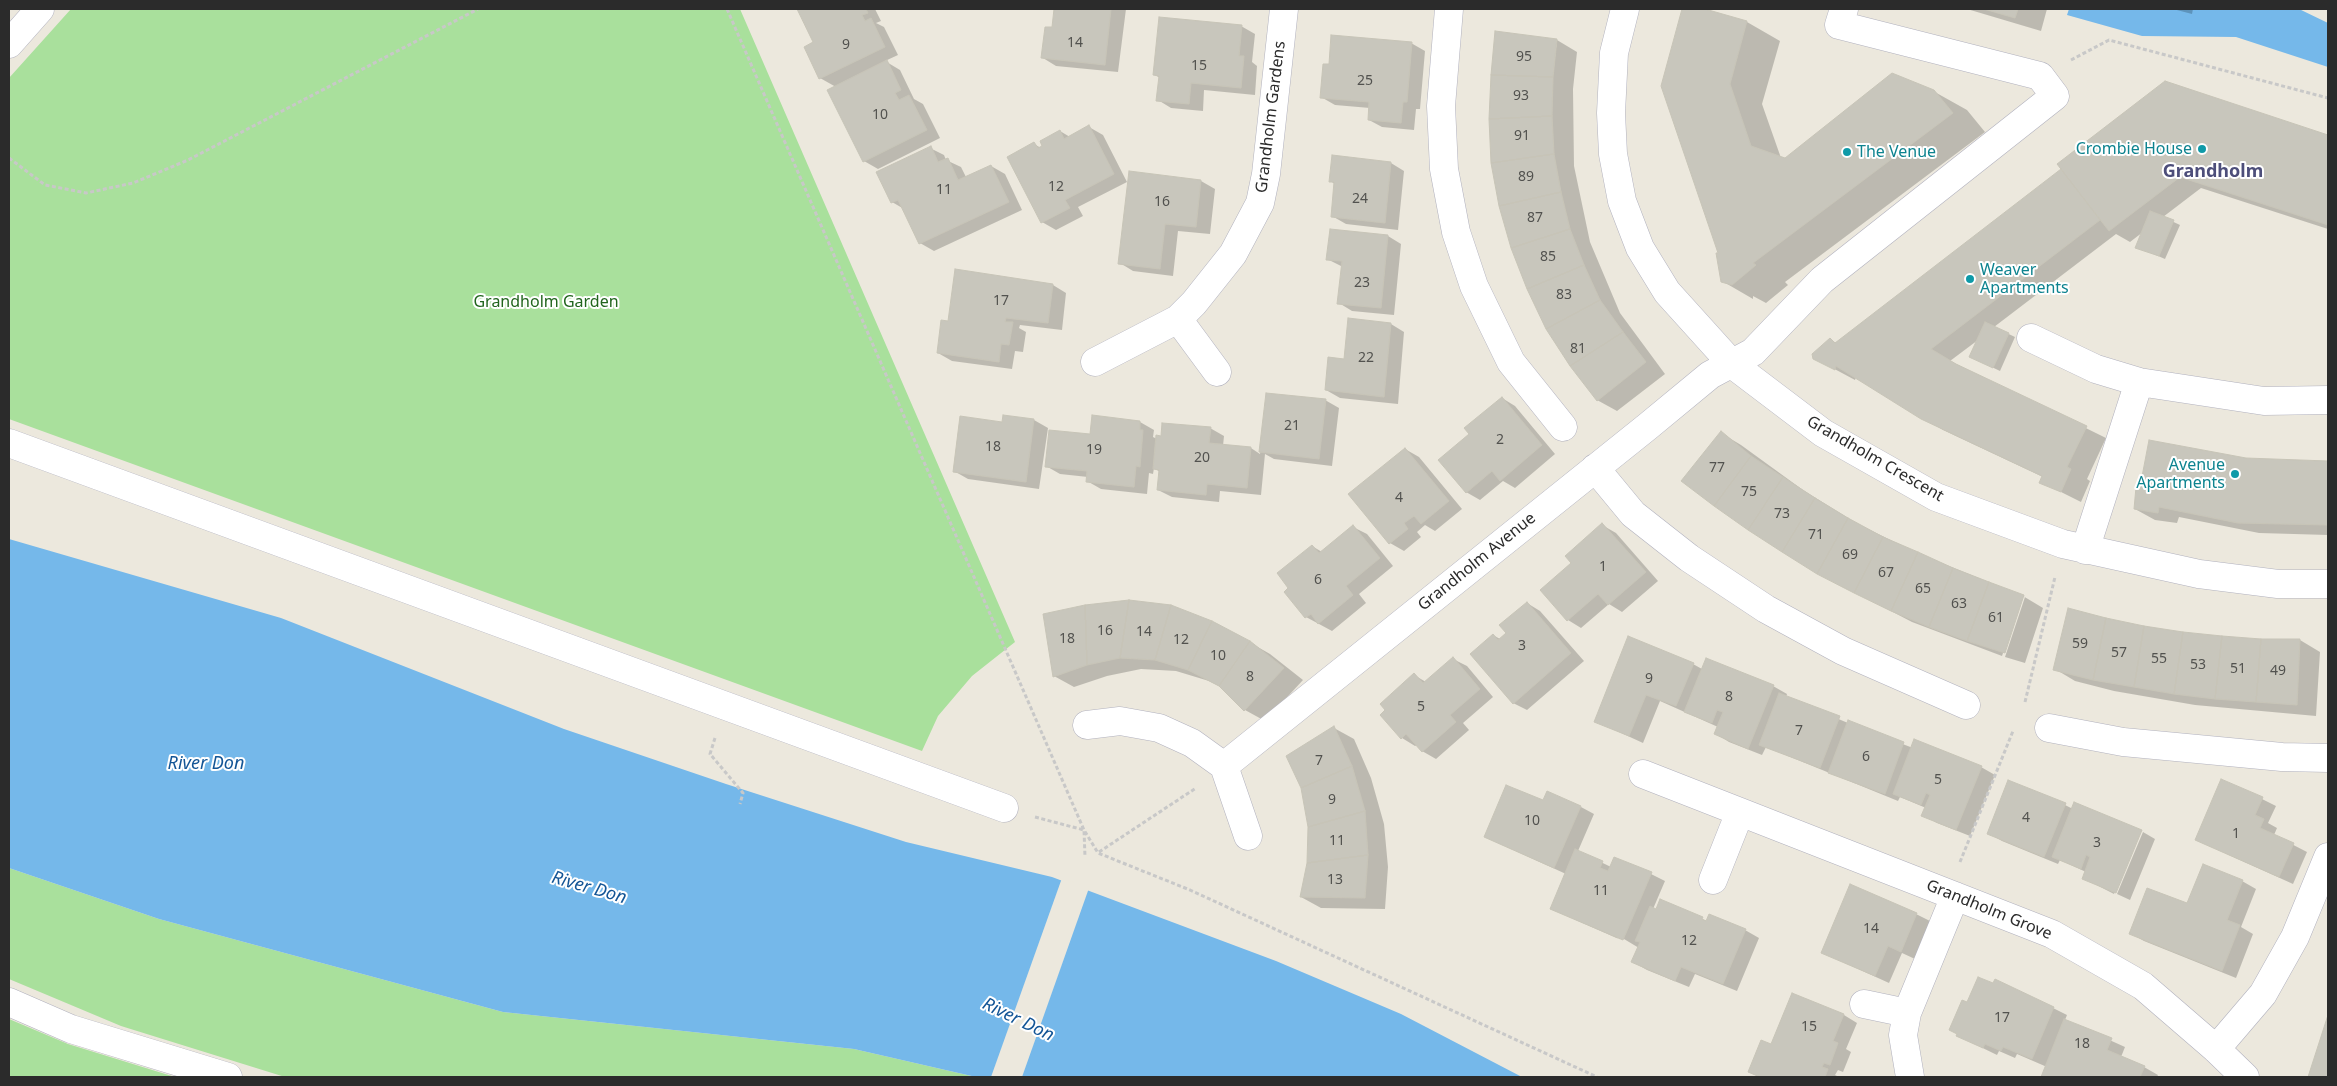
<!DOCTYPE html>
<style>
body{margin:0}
#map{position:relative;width:2337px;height:1086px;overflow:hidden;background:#ece8dd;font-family:"Noto Sans",sans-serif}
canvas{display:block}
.frame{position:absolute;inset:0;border:10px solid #2b2b2b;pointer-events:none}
</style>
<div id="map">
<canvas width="2337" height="1086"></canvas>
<div class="frame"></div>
</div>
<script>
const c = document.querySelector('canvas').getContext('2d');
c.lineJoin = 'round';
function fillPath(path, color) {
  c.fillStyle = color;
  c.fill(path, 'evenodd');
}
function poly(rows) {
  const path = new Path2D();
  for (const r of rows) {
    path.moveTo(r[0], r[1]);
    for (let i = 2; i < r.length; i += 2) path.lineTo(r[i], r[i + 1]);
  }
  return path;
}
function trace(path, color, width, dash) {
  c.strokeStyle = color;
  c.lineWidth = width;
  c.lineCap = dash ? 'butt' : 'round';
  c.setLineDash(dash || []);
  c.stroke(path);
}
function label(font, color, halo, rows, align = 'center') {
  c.font = font + ' "Noto Sans",sans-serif';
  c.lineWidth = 4;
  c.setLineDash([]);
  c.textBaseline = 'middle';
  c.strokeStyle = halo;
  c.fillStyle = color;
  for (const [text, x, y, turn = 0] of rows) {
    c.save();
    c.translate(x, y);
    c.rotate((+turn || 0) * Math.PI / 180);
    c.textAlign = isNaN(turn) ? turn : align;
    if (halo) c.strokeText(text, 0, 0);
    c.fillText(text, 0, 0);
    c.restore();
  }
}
const green = poly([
 [71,9,740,9,1015,642,972,676,938,716,922,751,9,419,9,78],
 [9,868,159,919,503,1012,854,1049,976,1077,285,1077,121,1026,9,979],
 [9,1019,68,1044,175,1077,9,1077]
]);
const water = poly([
 [2069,9,2299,9,2328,23,2328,67,2236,37,2142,36,2067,15],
 [9,539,281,618,564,729,726,784,906,842,1052,877,1276,961,1401,1014,1522,1077,976,1077,854,1049,503,1012,159,919,9,868]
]);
const pier = poly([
 [1062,878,1089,888,1022,1077,991,1077]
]);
const shadow = poly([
 [798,9,875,9,881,21,876,23,884,27,898,55,885,61,900,70,914,99,923,104,940,138,878,169,864,161,836,87,820,78,815,43],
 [1055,9,1126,9,1118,72,1056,66,1043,58,1053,29],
 [1684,9,1700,9,1747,22,1780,41,1762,104,1781,158,1785,159,1933,91,1967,110,1985,132,1785,282,1788,285,1766,303,1753,296,1753,299,1722,281,1719,253,1663,86],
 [1967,9,2047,9,2041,31],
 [2173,9,2193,9,2192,14],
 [1241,26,1255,34,1252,62,1257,66,1255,95,1204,90,1203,111,1171,108,1158,100,1160,78,1155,75],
 [1557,40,1577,52,1573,89,1574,166,1590,242,1620,313,1665,374,1617,411,1597,400,1528,289],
 [1411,43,1425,51,1420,109,1416,109,1414,130,1382,127,1369,120,1370,108,1335,105,1321,97,1330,65],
 [2165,83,2328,136,2328,229,2201,188,2163,217,2180,225,2165,259,2137,247,2143,232,2130,242,2116,234,1994,327,2015,337,2000,371,1977,360,1978,340,1950,361,2106,438,2087,479,2090,481,2081,502,2041,482,2043,477,1943,430,1856,377,1855,380,1814,358,1830,340,1837,343,2062,169],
 [1089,127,1103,135,1127,182,1078,207,1083,216,1056,230,1042,222,1034,144,1041,148,1060,131,1070,137],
 [930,148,944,155,946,160,961,167,966,177,991,166,1005,174,1022,210,934,251,920,243,904,209,892,202],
 [1391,163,1404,171,1398,230,1346,224,1332,216,1335,184,1330,181],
 [1130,172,1201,181,1215,189,1210,234,1178,231,1173,276,1133,271,1120,263],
 [1388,236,1401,244,1394,315,1352,311,1339,303,1343,267,1327,259],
 [1053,285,1066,293,1062,330,1020,325,1019,328,1026,332,1023,352,1015,351,1012,369,952,361,938,353,949,323],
 [1391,324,1404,332,1398,404,1340,398,1326,390,1345,360],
 [1267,394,1325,400,1339,408,1332,466,1274,459,1265,454,1261,495,1220,491,1219,502,1172,497,1158,490,1160,472,1154,468,1153,474,1149,473,1147,494,1101,489,1087,481,1088,477,1060,474,1046,466,1091,435,1093,417,1140,422,1154,430,1153,437,1157,439,1210,428,1224,436,1223,446,1251,448,1260,454],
 [1502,398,1515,406,1555,454,1515,488,1503,481,1480,500,1466,492,1471,434],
 [1004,416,1034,420,1048,428,1039,489,968,479,954,471,1003,424],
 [1721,433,1741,445,1803,490,1856,523,1917,553,2023,596,2043,608,2025,663,2005,657,2025,597,2022,597,2002,656,1912,622,1818,573],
 [1405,449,1419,457,1462,509,1435,531,1425,525,1417,532,1421,537,1404,551,1390,543,1350,495],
 [2246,459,2328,462,2328,535,2259,533,2179,517,2177,523,2155,520,2135,509],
 [1602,525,1616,533,1658,581,1622,612,1609,604,1581,628,1568,620,1573,563],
 [1353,527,1367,534,1393,566,1359,594,1366,603,1332,631,1306,617,1286,592,1290,588,1312,546,1322,552],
 [1527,603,1540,611,1584,661,1527,710,1513,703,1493,635,1500,639,1508,633],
 [1086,606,1249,642,1270,654,1303,680,1265,721,1245,710,1223,688,1209,681,1176,671,1141,669,1107,676,1074,687,1054,676],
 [2106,620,2183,633,2261,641,2300,640,2320,652,2316,716,2195,705,2114,691,2075,681,2055,669],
 [1453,659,1467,666,1493,697,1463,723,1469,730,1436,759,1422,751,1417,745,1415,746,1402,738,1414,675,1426,682],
 [1693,664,1702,669,1773,686,1787,694,1786,697,1848,723,1913,748,1981,767,1995,775,1970,836,1937,823,1923,815,1926,808,1900,797,1898,801,1766,747,1762,755,1729,742,1716,734,1718,727,1660,701,1643,743,1595,721],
 [1334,728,1354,739,1371,778,1384,824,1388,867,1385,909,1321,908,1301,897],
 [2262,799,2276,806,2268,823,2277,828,2274,835,2307,852,2293,884,2196,840],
 [1543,802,1581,807,1594,814,1578,851,1611,867,1651,874,1665,881,1653,909,1656,911,1660,901,1707,921,1745,930,1759,938,1737,991,1695,974,1689,987,1647,970,1633,962,1639,948,1619,936,1617,938,1621,940,1551,909,1566,874,1485,837],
 [2065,805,2073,809,2140,831,2114,894,2083,878,2086,872,2060,860,2058,864,2002,841,1988,833],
 [2143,832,2155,839,2130,900,2117,894],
 [2242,881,2256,889,2241,927,2253,934,2236,978,2144,941,2130,933],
 [1916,914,1930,921,1915,959,1902,953,1889,983,1823,953],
 [1793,995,1844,1015,1857,1023,1846,1049,1851,1052,1843,1072,1838,1070,1835,1075,1839,1077,1759,1077,1749,1072,1772,1046],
 [2053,1008,2067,1015,2065,1020,2125,1047,2121,1057,2144,1067,2158,1075,2157,1077,2042,1077,2047,1067,2017,1054,2015,1058,1999,1051,1997,1055,1958,1036],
 [2328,1019,2328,1077,2310,1077]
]);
const building = poly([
 [797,9,866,9,868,13,862,15,865,21,871,18,885,47,819,79,804,47,813,42,797,9],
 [1054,9,1111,9,1105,65,1041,58,1045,27,1052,27,1054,9],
 [1682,9,1705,9,1747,21,1730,84,1751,146,1785,158,1892,73,1934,90,1953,113,1753,263,1756,265,1732,285,1721,282,1716,253,1718,253,1661,86,1682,9],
 [1984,9,2018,9,2015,18,1984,9],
 [1159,17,1242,25,1239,56,1244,56,1241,88,1191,83,1189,104,1156,101,1159,76,1153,75,1159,17],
 [1495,31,1557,39,1553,77,1491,75,1495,31],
 [1331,35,1412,42,1407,102,1403,102,1401,123,1368,120,1369,102,1320,98,1323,64,1329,64,1331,35],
 [887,60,901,90,895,93,899,100,909,95,927,130,863,162,827,90,887,60],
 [1491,75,1553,77,1552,116,1489,119,1491,75],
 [2165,81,2328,135,2328,225,2180,177,2109,231,2057,164,2165,81],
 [1552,116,1554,154,1491,163,1489,119,1552,116],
 [1089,125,1114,174,1065,200,1070,208,1041,223,1007,157,1034,142,1038,148,1042,146,1040,141,1060,130,1064,139,1089,125],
 [931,146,938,162,948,158,958,180,991,165,1009,202,919,244,898,200,891,203,876,172,931,146],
 [1554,154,1561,192,1499,206,1491,163,1554,154],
 [1332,155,1391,162,1385,223,1331,217,1334,182,1329,182,1332,155],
 [2061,169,2100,220,1931,349,1956,364,2087,426,2067,467,2071,469,2061,492,2039,483,2042,476,1921,419,1836,366,1835,370,1813,359,1812,354,1830,338,1835,343,2061,169],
 [1129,171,1201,180,1196,227,1165,224,1160,269,1118,264,1129,171],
 [1561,192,1570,229,1511,248,1499,206,1561,192],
 [2150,211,2174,220,2159,256,2135,248,2150,211],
 [1330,229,1388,235,1381,308,1337,304,1342,261,1326,260,1330,229],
 [1570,229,1584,265,1527,289,1511,248,1570,229],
 [1584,265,1600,300,1546,329,1527,289,1584,265],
 [955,269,1053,284,1048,323,1006,318,1005,322,1013,322,1009,345,1001,344,999,362,937,353,941,320,948,321,955,269],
 [1600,300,1623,332,1570,366,1546,329,1600,300],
 [1348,318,1391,323,1384,397,1325,390,1328,357,1344,359,1348,318],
 [1985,322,2009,333,1993,368,1969,357,1985,322],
 [1623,332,1646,362,1597,401,1570,366,1623,332],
 [1266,393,1326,399,1319,459,1259,452,1266,393],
 [1502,397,1542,445,1500,481,1492,471,1466,493,1438,460,1469,434,1464,428,1502,397],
 [1003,415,1034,419,1026,482,953,472,960,416,1002,422,1003,415],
 [1092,415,1140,421,1140,430,1143,430,1140,467,1136,466,1134,487,1086,482,1087,471,1045,467,1049,430,1090,434,1092,415],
 [1162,423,1211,427,1209,443,1251,447,1247,488,1207,484,1206,495,1157,490,1159,470,1153,469,1156,435,1161,436,1162,423],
 [1721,431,1751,456,1714,506,1681,481,1721,431],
 [2149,440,2246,458,2328,461,2328,525,2238,523,2159,507,2158,513,2134,509,2136,487,2140,487,2149,440],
 [1405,448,1449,501,1421,524,1414,516,1404,523,1408,529,1389,544,1348,494,1405,448],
 [1751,456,1783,477,1748,530,1714,506,1751,456],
 [1783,477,1815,498,1782,552,1748,530,1783,477],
 [1815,498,1848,518,1817,574,1782,552,1815,498],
 [1848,518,1883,537,1854,593,1817,574,1848,518],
 [1602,523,1646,572,1608,605,1598,594,1567,621,1540,590,1571,563,1565,556,1602,523],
 [1353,525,1380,558,1346,586,1353,595,1318,624,1311,614,1305,618,1284,592,1288,588,1277,573,1312,545,1319,553,1353,525],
 [1883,537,1918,552,1891,611,1854,593,1883,537],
 [1918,552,1953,568,1929,627,1891,611,1918,552],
 [1953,568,1989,582,1967,641,1929,627,1953,568],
 [1989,582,2024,595,2005,653,1967,641,1989,582],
 [1129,600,1171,605,1155,660,1120,658,1129,600],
 [1129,600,1120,658,1087,665,1085,605,1129,600],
 [1527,602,1571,653,1513,704,1470,654,1493,634,1498,640,1506,633,1499,625,1527,602],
 [1085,605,1087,665,1053,677,1043,614,1085,605],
 [1171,605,1212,621,1188,670,1155,660,1171,605],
 [2068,608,2106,618,2093,680,2053,670,2068,608],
 [2106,618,2144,626,2134,687,2093,680,2106,618],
 [1212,621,1250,641,1219,686,1188,670,1212,621],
 [2144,626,2183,632,2174,694,2134,687,2144,626],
 [2183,632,2222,636,2215,699,2174,694,2183,632],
 [1628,636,1694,663,1676,706,1646,695,1629,736,1594,722,1628,636],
 [2222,636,2261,639,2256,702,2215,699,2222,636],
 [2261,639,2300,639,2297,705,2256,702,2261,639],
 [1250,641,1284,668,1244,711,1219,686,1250,641],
 [1453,657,1480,689,1450,715,1456,722,1422,752,1406,734,1401,739,1380,715,1385,710,1380,704,1414,673,1423,683,1453,657],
 [1706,658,1774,685,1748,749,1714,734,1723,712,1717,710,1712,723,1684,712,1706,658],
 [1779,693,1840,716,1820,768,1759,745,1779,693],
 [1848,720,1904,742,1885,794,1828,773,1848,720],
 [1334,726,1352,766,1301,788,1286,756,1334,726],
 [1914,739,1982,766,1956,830,1921,816,1930,795,1926,793,1921,805,1893,794,1914,739],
 [1352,766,1365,811,1308,827,1301,788,1352,766],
 [2221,779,2263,797,2255,815,2264,819,2260,828,2294,843,2279,877,2195,840,2221,779],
 [2008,780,2066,803,2044,857,1987,834,2008,780],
 [1506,785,1543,800,1547,791,1581,806,1554,868,1484,837,1506,785],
 [2074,802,2142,830,2116,893,2082,879,2090,857,2086,855,2081,869,2052,857,2074,802],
 [1365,811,1368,855,1307,863,1308,827,1365,811],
 [1575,849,1603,861,1600,868,1608,871,1614,857,1652,872,1623,940,1550,909,1575,849],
 [1368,855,1365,898,1300,897,1307,863,1368,855],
 [2203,864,2243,880,2227,920,2240,925,2222,971,2129,934,2147,888,2187,903,2203,864],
 [1850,884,1917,913,1901,952,1888,946,1875,976,1821,953,1850,884],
 [1660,899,1703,917,1702,919,1706,921,1709,914,1746,929,1723,984,1681,967,1675,981,1631,962,1640,942,1635,941,1650,906,1656,909,1660,899],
 [1978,977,1993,983,1995,979,2054,1007,2032,1059,2003,1047,2001,1051,1985,1044,1983,1048,1956,1036,1957,1034,1949,1030,1962,1000,1967,1002,1978,977],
 [1792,993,1844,1014,1833,1041,1838,1043,1830,1065,1824,1063,1822,1067,1828,1069,1825,1077,1760,1077,1748,1072,1761,1040,1771,1044,1792,993],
 [2328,1015,2328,1077,2308,1077,2328,1015],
 [2064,1019,2112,1038,2107,1050,2145,1066,2140,1077,2041,1077,2064,1019]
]);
const path = poly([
 [727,9,1084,830,1098,853,1190,890,1597,1077],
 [2071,60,2109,40,2328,98],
 [9,158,45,185,86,193,133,183,188,160,478,9],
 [2025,702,2055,577],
 [715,738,710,754,743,793,740,804],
 [1035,817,1084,830,1085,857],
 [1099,852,1196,788],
 [1960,862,2013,731]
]);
const minor = poly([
 [1449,9,1441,106,1444,169,1456,232,1474,286,1511,362,1563,427],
 [1625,9,1614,53,1611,113,1613,154,1622,201,1640,248,1667,292,1732,364,1823,433,1936,497,2063,544,2199,574,2278,584,2328,584],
 [9,44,40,9],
 [1178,319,1217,372],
 [2031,338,2096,369,2139,382,2264,401,2328,400],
 [1095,362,1178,319,1194,303,1233,254,1260,203,1266,174,1284,9],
 [9,443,1004,808],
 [1595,468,1633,514,1689,558,1766,609,1843,651,1966,705],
 [2085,550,2139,382],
 [1087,725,1120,721,1159,728,1192,743,1224,766,1248,836],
 [2049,728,2123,742,2282,757,2328,758],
 [1224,766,1647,427,1710,375,1753,352,1822,280,2055,96,2040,76,1839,25,1844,9],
 [1643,774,2052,934,2143,986,2216,1049,2245,1077],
 [1713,880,1740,812],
 [9,1002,71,1029,228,1077],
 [1864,1004,1907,1013],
 [2216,1049,2263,994,2295,937,2328,857],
 [1910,1077,1903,1035,1907,1013,1955,896]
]);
const markers = [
 [2202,149,5,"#0f9aa8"],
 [1847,152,5,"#0f9aa8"],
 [1970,279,5,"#0f9aa8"],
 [2235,474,5,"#0f9aa8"]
];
const numberNames = [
 ["14",1075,43],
 ["9",846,45],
 ["95",1524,57],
 ["15",1199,66],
 ["25",1365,81],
 ["93",1521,96],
 ["10",880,115],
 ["91",1522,136],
 ["89",1526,177],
 ["12",1056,187],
 ["11",944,190],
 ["24",1360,199],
 ["16",1162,202],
 ["87",1535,218],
 ["85",1548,257],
 ["23",1362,283],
 ["83",1564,295],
 ["17",1001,301],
 ["81",1578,349],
 ["22",1366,358],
 ["21",1292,426],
 ["2",1500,440],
 ["18",993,447],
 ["19",1094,450],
 ["20",1202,458],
 ["77",1717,468],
 ["75",1749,492],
 ["4",1399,498],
 ["73",1782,514],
 ["71",1816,535],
 ["69",1850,555],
 ["1",1603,567],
 ["67",1886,573],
 ["6",1318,580],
 ["65",1923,589],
 ["63",1959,604],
 ["61",1996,618],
 ["16",1105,631],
 ["14",1144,632],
 ["18",1067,639],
 ["12",1181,640],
 ["59",2080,644],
 ["3",1522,646],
 ["57",2119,653],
 ["10",1218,656],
 ["55",2159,659],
 ["53",2198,665],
 ["51",2238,669],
 ["49",2278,671],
 ["8",1250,677],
 ["9",1649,679],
 ["8",1729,697],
 ["5",1421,707],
 ["7",1799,731],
 ["6",1866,757],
 ["7",1319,761],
 ["5",1938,780],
 ["9",1332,800],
 ["4",2026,818],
 ["10",1532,821],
 ["1",2236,834],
 ["11",1337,841],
 ["3",2097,843],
 ["13",1335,880],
 ["11",1601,891],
 ["14",1871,929],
 ["12",1689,941],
 ["17",2002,1018],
 ["15",1809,1027],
 ["18",2082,1044]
];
const streetNames = [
 ["Grandholm Gardens",1271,117,-83],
 ["Grandholm Crescent",1875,459,30],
 ["Grandholm Avenue",1477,562,-39],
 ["Grandholm Grove",1989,910,22]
];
const cultureNames = [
 ["Crombie House",2192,149],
 ["The Venue",1857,152,"left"],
 ["Weaver",1980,270,"left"],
 ["Apartments",1980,288,"left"],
 ["Avenue",2225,465],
 ["Apartments",2225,483]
];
const parkNames = [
 ["Grandholm Garden",546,302]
];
const neighbourhoodNames = [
 ["Grandholm",2213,172]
];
const waterNames = [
 ["River Don",206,764],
 ["River Don",589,888,16],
 ["River Don",1018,1020,26]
];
fillPath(green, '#a9e09c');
fillPath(water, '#75b8ea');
fillPath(pier, '#ece8dd');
fillPath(shadow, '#0003');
fillPath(building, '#c8c6bc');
trace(building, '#c7c4b7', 1);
trace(minor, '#b1b1be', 29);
trace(path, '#c8c8c8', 3, [4, 2.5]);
trace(minor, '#fff', 28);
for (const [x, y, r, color] of markers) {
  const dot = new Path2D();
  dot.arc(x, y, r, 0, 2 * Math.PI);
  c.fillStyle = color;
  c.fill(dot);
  trace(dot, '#fff', 2);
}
label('14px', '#52524f', null, numberNames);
label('16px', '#2b2b2b', '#fff', streetNames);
label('16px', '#0d838f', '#fff', cultureNames, 'right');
label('16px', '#21651d', '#fff', parkNames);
label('bold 18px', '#4d4e7a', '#fff', neighbourhoodNames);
label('italic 18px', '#135596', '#fff', waterNames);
</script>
